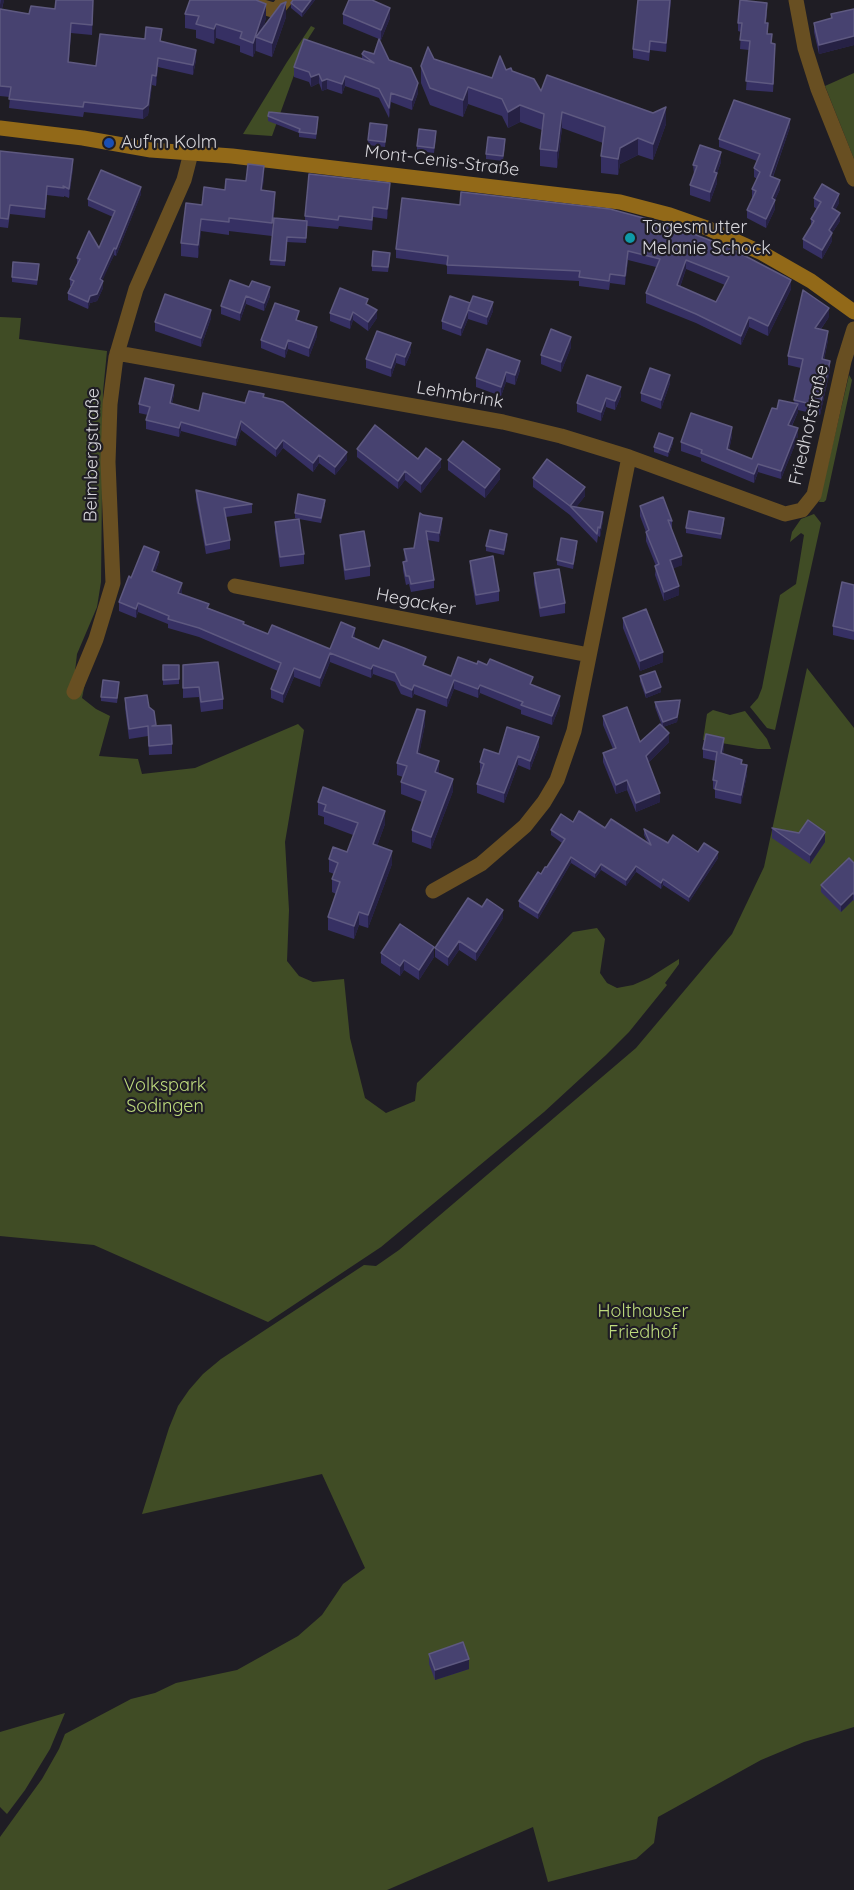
<!DOCTYPE html>
<meta charset="utf-8">
<style>
body{margin:0}
canvas{display:block;background:#1f1d24}
</style>
<canvas width="854" height="1890"></canvas>
<script>
const c = document.querySelector('canvas').getContext('2d');
c.lineJoin = 'round';
function fillPath(path, color) {
  c.fillStyle = color;
  c.fill(path, 'evenodd');
}
function poly(rows) {
  const path = new Path2D();
  for (const r of rows) {
    path.moveTo(r[0], r[1]);
    for (let i = 2; i < r.length; i += 2) path.lineTo(r[i], r[i + 1]);
  }
  return path;
}
function trace(path, color, width, dash) {
  c.strokeStyle = color;
  c.lineWidth = width;
  c.lineCap = dash ? 'butt' : 'round';
  c.setLineDash(dash || []);
  c.stroke(path);
}
function label(font, color, halo, rows, align = 'center') {
  c.font = font + ' Quicksand,sans-serif';
  c.lineWidth = 4.5;
  c.setLineDash([]);
  c.textBaseline = 'middle';
  c.strokeStyle = halo;
  c.fillStyle = color;
  for (const [text, x, y, turn = 0] of rows) {
    c.save();
    c.translate(x, y);
    c.rotate((+turn || 0) * Math.PI / 180);
    c.textAlign = isNaN(turn) ? turn : align;
    if (halo) c.strokeText(text, 0, 0);
    c.fillText(text, 0, 0);
    c.restore();
  }
}
const green = poly([
 [311,26,315,28,306,42,272,136,243,134,287,62],
 [854,73,854,159,825,86],
 [0,317,21,318,19,339,107,351,103,392,101,582,97,607,77,654,74,680,85,683,82,698,96,709,110,716,99,756,138,759,142,774,195,768,298,724,304,730,285,842,289,910,287,961,299,976,313,982,344,979,350,1038,365,1098,386,1113,415,1101,417,1083,573,932,597,928,605,939,600,973,607,983,617,988,633,985,649,978,679,959,679,964,665,983,667,985,629,1032,606,1055,544,1112,381,1247,268,1322,94,1245,0,1236],
 [849,375,852,380,826,500,824,502,819,502],
 [814,514,821,523,775,730,767,728,750,707,758,698,762,688,780,595,796,584,804,535,801,533,790,542,792,532,801,519],
 [807,668,854,728,854,1727,804,1742,761,1760,658,1817,654,1843,636,1859,548,1882,533,1827,387,1890,0,1890,0,1837,42,1779,59,1749,65,1734,131,1699,155,1693,176,1683,237,1670,298,1636,322,1615,343,1584,365,1568,322,1474,142,1514,169,1428,178,1406,189,1390,203,1374,221,1359,364,1265,376,1266,399,1250,636,1048,732,934,764,867],
 [713,710,730,715,745,711,767,739,771,749,758,749,703,740,707,714],
 [65,1713,50,1749,25,1790,7,1814,0,1807,0,1732]
]);
const minor = poly([
 [241,0,276,11,285,0],
 [796,0,805,48,818,89,854,179],
 [117,353,503,422,561,436,629,457,785,514,802,510,814,495,844,361,854,329],
 [235,586,589,655],
 [74,692,96,639,113,583,108,462,110,404,116,357,136,289,184,180,191,153],
 [433,891,481,864,525,826,544,802,557,780,574,731,629,457]
]);
const secondary = poly([
 [0,128,83,138,151,150,232,156,620,202,670,215,707,228,762,253,811,281,854,312]
]);
const wall = poly([
 [0,0,4,0,2,9,29,14,55,9,93,8,92,35,71,33,69,62,96,66,162,41,196,60,193,75,158,67,156,86,152,85,148,115,143,119,84,112,83,117,9,108,10,97,0,96],
 [293,0,315,0,302,17,291,8,291,3],
 [671,0,666,52,650,50,649,61,633,58,633,49],
 [854,9,854,45,819,54,814,32,814,23,831,18,831,14],
 [767,12,766,23,768,34,775,52,773,92,746,90,749,50,740,49,741,32,738,31,738,23],
 [185,14,266,18,263,28,286,17,272,57,256,51,256,49,253,57,240,52,240,46,216,38,214,44,196,38,196,30,185,28],
 [343,14,390,18,381,40,379,39,389,60,418,93,412,110,391,102,389,118,379,98,345,86,342,94,327,89,322,91,319,83,311,87,309,82,294,77,294,67,362,59,362,54,374,54,379,39,343,24],
 [434,59,492,78,506,70,512,71,541,91,666,124,653,160,638,155,620,164,618,175,601,173,601,156,603,143,562,128,557,168,540,166,540,149,542,130,520,122,508,128,502,116,468,104,463,117,430,105,421,83,421,66],
 [268,116,318,122,316,139,299,137,299,133,268,121],
 [790,127,773,177,780,189,775,200,775,209,766,228,747,218,747,210,752,198,752,189,757,179,754,177,754,168,757,161,719,147,719,139],
 [387,130,385,147,368,145,368,140],
 [436,136,434,153,417,151,417,146],
 [505,144,503,161,486,159,486,154],
 [0,151,73,168,69,198,64,196,64,197,47,195,45,218,10,214,8,228,0,227],
 [721,162,717,173,717,183,710,202,690,195,690,185,694,174,693,165],
 [264,178,262,190,275,204,272,236,229,231,229,235,201,231,198,258,181,256,181,243,202,205,225,190,246,181],
 [390,192,387,219,373,217,372,230,339,226,338,229,307,226,306,243,287,242,285,266,270,265,274,218,305,221,305,216],
 [461,192,791,289,768,336,749,327,741,345,696,323,646,303,646,293,656,267,628,260,625,285,610,283,609,290,579,286,579,281,447,274,447,265,396,258,396,249,460,205],
 [686,269,725,285,716,302,680,287],
 [141,194,116,256,114,255,102,280,103,288,97,301,90,303,88,309,68,300,68,293,72,286,70,286,70,279,77,264,77,258,99,248,113,217,88,206,88,199],
 [814,198,839,203,835,210,840,221,832,233,832,241,822,259,803,248,803,239,811,227,811,219,817,209,814,207],
 [390,258,388,272,372,271,372,266],
 [39,269,37,285,12,282,12,277],
 [249,287,270,296,264,311,246,304,240,321,221,314,221,306],
 [450,296,493,311,487,325,468,319,461,336,442,329,442,321],
 [368,305,377,318,368,331,353,320,350,329,330,321,330,313],
 [829,317,821,329,828,340,824,360,830,370,820,415,798,410,798,412,792,426,798,437,781,479,758,472,754,483,701,461,701,458,681,451,681,442,732,436,729,450,752,459,777,409,794,403,801,368,788,365,788,356],
 [211,318,201,347,155,331,155,322],
 [299,320,317,336,309,357,288,349,285,358,261,348,261,340],
 [377,331,411,352,405,366,396,363,391,377,366,368,366,359],
 [571,347,561,372,541,364,541,355],
 [520,370,515,385,506,382,501,396,476,387,476,378],
 [587,375,621,396,615,410,606,407,601,421,577,412,577,403],
 [670,383,661,409,641,401,641,393],
 [174,394,172,404,199,411,245,403,264,397,347,460,335,475,319,463,313,472,283,448,276,457,241,430,236,446,181,431,179,437,146,429,146,420,148,415,139,413,139,404],
 [673,443,668,457,654,452,654,447],
 [357,449,418,459,441,467,421,493,405,480,398,489,357,457],
 [448,460,500,479,485,498,448,470],
 [533,478,585,496,576,507,603,520,600,537,598,536,597,543,570,515,533,487],
 [196,490,252,504,252,513,226,517,230,540,230,549,206,554,196,499],
 [325,505,321,523,299,519,304,554,304,564,280,567,275,532,275,522,299,519,295,518,295,513],
 [640,506,672,521,672,530,682,565,673,568,679,595,664,601,655,575,656,566,646,541,646,532,640,516],
 [423,515,442,526,439,542,427,540,434,580,434,588,411,592,409,584,406,585,403,570,403,562,405,562,404,549,414,548],
 [724,523,721,539,686,533,686,528],
 [340,535,370,566,370,576,345,580,340,544],
 [507,539,504,555,486,551,486,546],
 [577,546,573,569,557,565,557,560],
 [159,561,155,572,182,592,181,594,209,608,268,634,330,649,355,637,355,638,379,649,426,666,451,676,533,685,560,705,552,725,521,714,521,710,480,693,478,698,454,689,447,707,414,694,412,698,401,694,395,682,373,674,371,678,330,662,320,687,294,677,283,703,271,698,271,689,278,671,199,637,168,628,168,624,138,612,136,618,119,611,119,602,131,578],
 [470,561,499,591,499,601,476,605,470,571],
 [534,573,565,603,565,613,540,617,534,583],
 [854,585,854,640,833,635,833,626],
 [623,618,663,662,640,671,623,628],
 [163,665,179,665,179,684,163,685],
 [183,665,223,699,223,709,201,712,199,697,183,698],
 [640,676,661,692,646,698,640,681],
 [119,687,117,703,101,701,101,697],
 [125,698,149,707,156,726,172,744,172,754,149,755,148,736,129,739,125,708],
 [655,702,680,705,677,722,663,727,669,742,648,763,660,802,636,812,627,790,616,794,603,762,603,753,613,749,603,725,603,716,640,742,662,726,655,707],
 [425,724,419,754,439,773,453,791,431,849,412,842,412,830,422,802,401,794,401,782,403,777,397,775,397,763],
 [539,746,530,770,518,765,504,803,477,793,477,784,481,772,480,772,480,762,499,754],
 [724,746,723,754,742,764,747,774,741,804,715,798,715,789,713,789,713,780,716,761,703,758,703,749],
 [318,802,385,824,377,846,392,864,368,928,359,925,354,939,328,930,328,917,336,894,332,892,332,879,334,874,329,872,329,859,347,852,353,835,324,824,324,817,318,815],
 [573,822,605,828,648,843,644,835,644,829,668,843,718,858,689,902,663,885,661,889,636,872,626,886,601,870,595,878,571,863,538,919,519,907,519,901,541,874,547,867,562,843,551,835,551,830],
 [772,828,825,842,810,864,772,838],
 [854,863,854,901,853,900,841,912,821,892,821,885],
 [482,907,503,918,476,961,459,950,448,966,435,957,435,948],
 [381,953,434,957,419,980,404,970,400,976,381,963],
 [429,1654,469,1669,435,1680,429,1664]
]);
const shadedWall = poly([
 [1,0,4,0,0,15,0,5],
 [311,0,315,0,302,17,302,12],
 [670,0,671,0,666,52,666,43],
 [286,2,286,17,272,57,272,43],
 [266,4,266,18,260,38,256,37,256,49,253,57,253,43],
 [390,8,390,18,381,40,381,30],
 [216,24,216,38,214,44,214,29],
 [854,36,854,45,819,54,819,45],
 [196,50,196,60,193,75,193,65],
 [158,58,158,67,156,86,156,76],
 [319,74,319,83,311,87,311,77],
 [152,75,152,85,148,115,143,119,143,109],
 [345,76,345,86,342,94,342,84],
 [327,79,327,89,322,91,322,81],
 [418,83,418,93,412,110,412,100],
 [468,87,468,104,463,117,463,100],
 [391,93,391,102,389,118,389,108],
 [520,105,520,122,508,128,508,112],
 [666,107,666,124,653,160,653,144],
 [562,112,562,128,557,168,557,151],
 [790,119,790,127,770,184,770,176],
 [638,138,638,155,620,164,618,175,618,159,620,148],
 [721,152,721,162,717,173,717,183,710,202,710,192,714,172],
 [73,159,73,168,69,198,69,189],
 [264,166,264,178,261,203,261,190],
 [780,180,780,189,772,207,772,198],
 [390,183,390,192,387,219,387,209],
 [47,186,47,195,45,218,45,209],
 [141,187,141,194,116,256,116,249],
 [275,192,275,204,272,236,272,223],
 [839,194,839,203,832,216,832,208],
 [775,200,775,209,766,228,766,219],
 [840,213,840,221,832,233,832,241,822,259,822,250,829,230],
 [201,219,201,231,198,258,198,245],
 [114,248,114,255,100,286,100,279],
 [628,251,628,260,625,285,625,276],
 [686,260,686,269,677,295,677,285],
 [791,280,791,289,768,336,768,326],
 [103,281,103,288,97,301,90,303,88,309,88,302,90,296],
 [270,287,270,296,264,311,264,303],
 [246,296,246,304,240,321,240,313],
 [493,302,493,311,487,325,487,317],
 [829,308,829,317,815,337,815,328],
 [211,310,211,318,201,347,201,338],
 [377,310,377,318,368,331,368,322],
 [468,310,468,319,461,336,461,328],
 [353,312,353,320,350,329,350,320],
 [749,317,749,327,741,345,741,336],
 [317,327,317,336,309,357,309,348],
 [828,331,828,340,822,368,822,359],
 [571,337,571,347,561,372,561,362],
 [288,340,288,349,285,358,285,349],
 [411,343,411,352,405,366,405,357],
 [396,354,396,363,391,377,391,368],
 [520,361,520,370,515,385,515,375],
 [830,361,830,370,820,415,820,406],
 [506,372,506,382,501,396,501,387],
 [670,375,670,383,661,409,661,400],
 [174,385,174,394,170,412,170,403],
 [621,387,621,396,615,410,615,401],
 [606,398,606,407,601,421,601,412],
 [798,404,798,412,788,433,788,425],
 [241,421,241,430,236,446,236,438],
 [181,422,181,431,179,437,179,428],
 [732,427,732,436,727,458,727,449],
 [798,428,798,437,781,479,781,471],
 [673,438,673,443,668,457,668,452],
 [283,440,283,448,276,457,276,449],
 [347,452,347,460,335,475,335,467],
 [319,455,319,463,313,472,313,463],
 [441,459,441,467,421,493,421,484],
 [758,464,758,472,754,483,754,474],
 [500,469,500,479,485,498,485,488],
 [405,471,405,480,398,489,398,481],
 [585,487,585,496,574,510,570,506],
 [603,512,603,520,600,537,600,528],
 [442,518,442,526,439,542,439,533],
 [577,541,577,546,573,569,573,564],
 [159,552,159,561,152,580,152,571],
 [682,556,682,565,670,570,670,560],
 [182,583,182,592,178,602,178,593],
 [679,586,679,595,664,601,664,592],
 [138,603,138,612,136,618,136,609],
 [355,628,355,637,352,646,352,637],
 [663,652,663,662,640,671,640,661],
 [330,653,330,662,320,687,320,678],
 [373,665,373,674,371,678,371,669],
 [294,668,294,677,283,703,283,694],
 [454,680,454,689,447,707,447,698],
 [414,685,414,694,412,698,412,690],
 [480,685,480,693,478,698,478,689],
 [661,687,661,692,646,698,646,693],
 [560,696,560,705,552,725,552,716],
 [680,700,677,722,663,727,663,722],
 [425,711,425,724,417,765,417,753],
 [669,733,669,742,646,765,646,756],
 [539,737,539,746,530,770,530,761],
 [724,738,724,746,721,762,721,753],
 [518,756,518,765,504,803,504,793],
 [439,761,439,773,435,772],
 [747,765,747,774,741,804,741,795],
 [453,779,453,791,431,849,431,837],
 [627,780,627,790,616,794,616,785],
 [660,793,660,802,636,812,636,803],
 [385,811,385,824,373,857,373,844],
 [825,832,825,842,810,864,810,855],
 [392,851,392,864,368,928,368,915],
 [718,852,718,858,689,902,689,897],
 [571,857,571,863,538,919,538,913],
 [601,864,601,870,595,878,595,873],
 [636,866,636,872,626,886,626,880],
 [663,879,663,885,661,889,661,883],
 [853,893,853,900,841,912,841,905],
 [503,910,503,918,476,961,476,952],
 [359,912,359,925,354,939,354,926],
 [459,941,459,950,448,966,448,957],
 [434,947,434,957,419,980,419,970],
 [404,960,404,970,400,976,400,966],
 [469,1659,469,1669,435,1680,435,1670]
]);
const building = poly([
 [56,0,93,0,92,25,71,23,68,62,96,66,100,34,145,39,146,27,162,29,160,41,196,50,193,65,158,58,156,76,152,75,148,105,143,109,84,102,83,107,9,99,11,87,0,86,0,9,29,14,31,6,55,9,56,0],
 [190,0,256,0,266,4,253,43,240,38,242,32,216,24,214,29,196,24,199,16,185,14,190,0],
 [293,0,311,0,302,12,291,3,293,0],
 [349,0,372,0,390,8,381,30,343,14,349,0],
 [638,0,670,0,666,43,650,41,649,52,633,49,638,0],
 [740,0,767,3,765,23,768,23,767,34,772,34,771,43,775,44,773,84,746,81,750,41,740,40,742,23,738,23,740,0],
 [286,2,272,43,256,37,281,4,286,2],
 [854,9,854,36,819,45,814,23,832,18,831,14,854,9],
 [304,39,374,63,362,54,364,51,374,54,379,39,389,60,411,68,418,83,412,100,391,93,389,108,379,89,345,76,342,84,327,79,322,81,319,74,311,77,309,72,294,67,304,39],
 [428,47,434,59,492,78,500,56,506,70,511,68,512,71,534,79,541,91,547,75,653,113,666,107,653,144,638,138,620,148,618,159,601,156,605,127,562,112,557,151,540,149,544,114,520,105,508,112,502,99,468,87,463,100,430,88,421,66,428,47],
 [734,100,790,119,770,176,780,180,772,198,775,200,766,219,747,210,756,191,752,189,760,172,754,168,760,154,719,139,734,100],
 [269,112,318,117,316,134,299,132,300,129,268,116,269,112],
 [370,123,387,125,385,142,368,140,370,123],
 [419,129,436,131,434,148,417,146,419,129],
 [488,137,505,139,503,156,486,154,488,137],
 [700,145,721,152,714,172,717,173,710,192,690,185,697,166,693,165,700,145],
 [0,151,73,159,69,189,63,186,64,188,47,186,45,209,10,205,8,219,0,218,0,151],
 [248,164,264,166,261,190,275,192,272,223,229,218,229,222,201,219,198,245,181,243,186,203,202,205,204,187,225,190,226,179,246,181,248,164],
 [101,170,141,187,116,249,114,248,100,279,103,281,97,294,90,296,88,302,68,293,74,281,70,279,80,259,77,258,89,231,99,248,115,211,88,199,101,170],
 [309,174,390,183,387,209,373,207,372,220,339,216,338,220,305,216,309,174],
 [822,184,839,194,832,208,840,213,829,230,832,233,822,250,803,239,814,221,811,219,821,202,814,198,822,184],
 [461,192,610,209,673,226,730,248,791,280,768,326,749,317,741,336,696,314,646,293,660,259,628,251,625,276,610,274,609,281,579,277,580,271,447,265,448,256,396,249,402,198,460,205,461,192],
 [686,260,729,277,716,302,677,285,686,260],
 [274,218,307,221,306,238,287,237,285,261,270,260,274,218],
 [373,251,390,253,388,267,372,266,373,251],
 [13,262,39,264,37,280,12,277,13,262],
 [230,280,249,287,252,281,270,287,264,303,246,296,240,313,221,306,230,280],
 [340,288,368,299,366,304,377,310,368,322,353,312,350,320,330,313,340,288],
 [803,290,829,308,815,328,828,331,822,359,830,361,820,406,794,400,803,359,788,356,803,290],
 [165,294,211,310,201,338,155,322,165,294],
 [450,296,470,303,468,309,473,296,493,302,487,317,468,310,461,328,442,321,450,296],
 [275,303,299,311,296,320,317,327,309,348,288,340,285,349,261,340,275,303],
 [551,329,571,337,561,362,541,355,551,329],
 [377,331,411,343,405,357,396,354,391,368,366,359,377,331],
 [487,349,520,361,515,375,506,372,501,387,476,378,487,349],
 [650,368,670,375,661,400,641,393,650,368],
 [587,375,621,387,615,401,606,398,601,412,577,403,587,375],
 [145,378,174,385,170,403,199,411,203,393,245,403,249,391,264,394,263,397,283,402,347,452,335,467,319,455,313,463,283,440,276,449,241,421,236,438,181,422,179,428,146,420,150,407,139,404,145,378],
 [779,400,798,404,788,425,798,428,781,471,758,464,754,474,701,453,702,450,681,442,691,413,732,427,727,449,752,459,772,408,777,409,779,400],
 [375,425,418,459,426,448,441,459,421,484,405,471,398,481,357,449,375,425],
 [659,433,673,438,668,452,654,447,659,433],
 [463,441,500,469,485,488,448,460,463,441],
 [547,459,585,487,570,506,603,512,600,528,598,527,597,534,570,506,533,478,547,459],
 [196,490,252,504,224,508,230,540,206,545,196,490],
 [298,494,325,500,321,518,295,513,298,494],
 [663,497,672,521,668,520,682,556,670,560,679,586,664,592,655,566,659,564,646,532,649,530,640,506,663,497],
 [689,511,724,518,721,534,686,528,689,511],
 [420,513,423,515,442,518,439,533,426,531,434,580,411,584,409,576,406,576,403,562,407,561,404,549,414,548,420,513],
 [299,519,304,554,280,557,275,522,299,519],
 [490,530,507,534,504,550,486,546,490,530],
 [364,531,370,566,345,570,340,535,364,531],
 [561,538,577,541,573,564,557,560,561,538],
 [144,546,159,552,152,571,182,583,178,593,209,604,207,608,244,622,243,624,268,634,272,625,330,649,341,622,355,628,352,637,379,649,383,640,404,648,426,657,423,665,451,676,458,657,477,664,478,661,487,665,490,659,533,677,530,684,560,696,552,716,521,705,523,702,480,685,478,689,454,680,447,698,414,685,412,690,401,685,395,673,373,665,371,669,330,653,320,678,294,668,283,694,271,689,281,663,199,628,168,619,169,616,138,603,136,609,119,602,129,576,131,578,144,546],
 [493,556,499,591,476,595,470,561,493,556],
 [559,569,565,603,540,608,534,573,559,569],
 [842,582,854,585,854,631,833,626,842,582],
 [646,609,663,652,640,661,623,618,646,609],
 [218,662,223,699,201,702,199,687,183,688,183,665,218,662],
 [163,665,179,665,179,679,163,680,163,665],
 [655,671,661,687,646,693,640,676,655,671],
 [103,680,119,682,117,698,101,697,103,680],
 [147,695,149,707,154,711,156,725,152,726,171,725,172,744,149,746,148,726,129,729,125,698,147,695],
 [680,700,677,717,663,722,655,702,680,700],
 [627,707,640,742,660,724,669,733,646,756,660,793,636,803,627,780,616,785,603,753,616,748,603,716,627,707],
 [417,709,425,711,417,753,439,761,435,772,453,779,431,837,412,830,426,791,401,782,407,766,397,763,417,709],
 [507,727,539,737,530,761,518,756,504,793,477,784,484,764,480,762,484,749,499,754,507,727],
 [706,734,724,738,721,753,742,760,741,764,747,765,741,795,715,789,717,781,713,780,717,752,703,749,706,734],
 [323,787,385,811,373,844,392,851,368,915,359,912,354,926,328,917,340,882,332,879,338,863,329,859,333,847,347,852,358,823,324,811,326,805,318,802,323,787],
 [579,811,605,828,611,819,651,845,644,829,668,843,673,835,698,852,704,843,718,852,689,897,663,879,661,883,636,866,626,880,601,864,595,873,571,857,538,913,519,901,538,872,541,874,545,867,547,867,565,839,551,830,561,814,573,822,579,811],
 [808,820,825,832,810,855,772,828,799,833,808,820],
 [849,858,854,863,854,894,853,893,841,905,821,885,849,858],
 [468,898,482,907,487,899,503,910,476,952,459,941,448,957,435,948,468,898],
 [400,924,434,947,419,970,404,960,400,966,381,953,400,924],
 [463,1642,469,1659,435,1670,429,1654,463,1642]
]);
const markers = [
 [109,143,6,"#1a4fb4"],
 [630,238,6,"#0f9aa8"]
];
const poiNames = [
 ["Auf'm Kolm",121,143],
 ["Tagesmutter",642,228],
 ["Melanie Schock",642,249]
];
const streetNames = [
 ["Mont-Cenis-Straße",442,161,7],
 ["Lehmbrink",460,395,10],
 ["Friedhofstraße",809,425,-77],
 ["Beimbergstraße",92,455,-89],
 ["Hegacker",416,602,11]
];
const parkNames = [
 ["Volkspark",165,1086],
 ["Sodingen",165,1107],
 ["Holthauser",643,1312],
 ["Friedhof",643,1333]
];
fillPath(green, '#404c25');
trace(minor, '#684f22', 15);
trace(secondary, '#926918', 15);
fillPath(wall, '#363063');
fillPath(shadedWall, '#262144');
fillPath(building, '#474270');
trace(building, '#5e5980', 1.5);
for (const [x, y, r, color] of markers) {
  const dot = new Path2D();
  dot.arc(x, y, r, 0, 2 * Math.PI);
  c.fillStyle = color;
  c.fill(dot);
  trace(dot, '#1f1d24', 2);
}
label('18px', '#d6d5da', '#1f1d24', poiNames, 'left');
label('18px', '#d6d5da', '#1f1d24', streetNames);
label('18px', '#bedb7d', '#1f1d24', parkNames);
</script>
